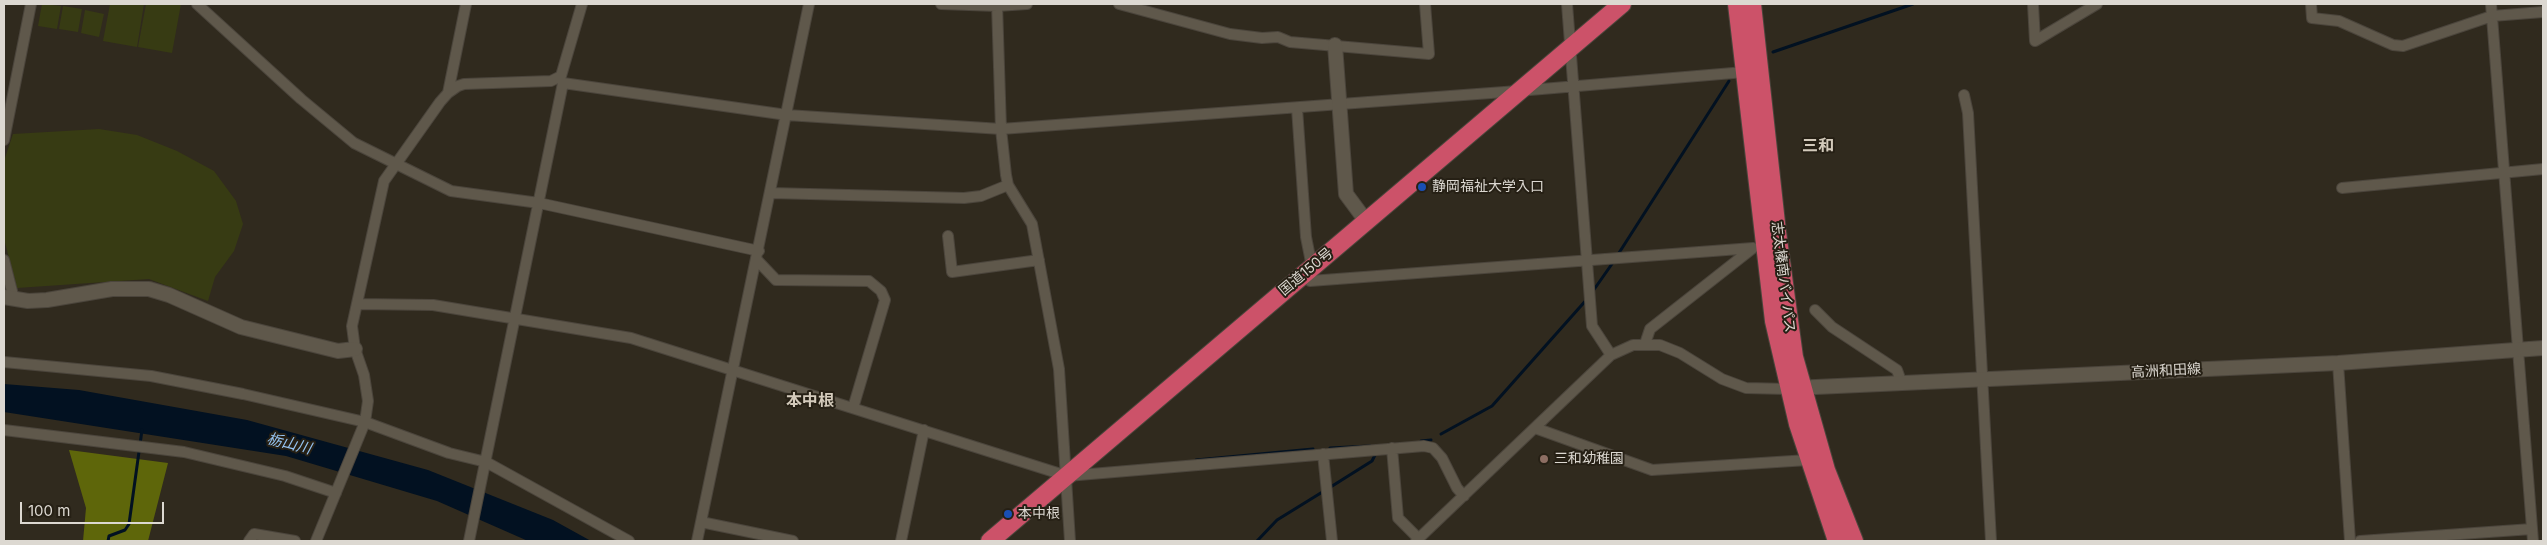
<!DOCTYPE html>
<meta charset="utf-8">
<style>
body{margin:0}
#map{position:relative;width:2547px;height:545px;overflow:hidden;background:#302a1e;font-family:Inter,sans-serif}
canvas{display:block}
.frame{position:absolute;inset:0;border:5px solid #dcd8d1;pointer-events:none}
.scale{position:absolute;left:20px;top:502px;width:144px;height:22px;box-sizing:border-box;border:2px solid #dcd8d1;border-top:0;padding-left:6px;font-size:15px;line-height:18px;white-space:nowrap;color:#dcd8d1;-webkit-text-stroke:4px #262015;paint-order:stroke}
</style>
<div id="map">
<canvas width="2547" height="545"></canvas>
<div class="frame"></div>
<div class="scale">100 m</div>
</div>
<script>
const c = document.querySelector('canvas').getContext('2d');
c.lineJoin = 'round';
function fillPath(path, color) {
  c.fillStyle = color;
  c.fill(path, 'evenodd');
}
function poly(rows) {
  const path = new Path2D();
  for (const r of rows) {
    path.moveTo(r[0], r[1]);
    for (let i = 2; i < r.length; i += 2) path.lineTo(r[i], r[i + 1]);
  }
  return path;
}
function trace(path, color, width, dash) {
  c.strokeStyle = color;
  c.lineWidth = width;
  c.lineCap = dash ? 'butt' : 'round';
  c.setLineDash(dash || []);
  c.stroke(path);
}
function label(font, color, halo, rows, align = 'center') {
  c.font = font + ' Inter,"Noto Sans JP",sans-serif';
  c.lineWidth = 4;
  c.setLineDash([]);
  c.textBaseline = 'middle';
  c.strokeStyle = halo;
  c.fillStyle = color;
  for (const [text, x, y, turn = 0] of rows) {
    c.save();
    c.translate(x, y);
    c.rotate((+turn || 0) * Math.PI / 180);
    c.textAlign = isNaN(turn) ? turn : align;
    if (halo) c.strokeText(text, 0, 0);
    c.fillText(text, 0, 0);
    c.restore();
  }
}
const green = poly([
 [42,4,61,6,57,29,38,26],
 [110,4,144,4,137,47,103,41],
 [146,4,181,4,172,53,138,47],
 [63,6,82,9,78,32,59,29],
 [85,10,104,14,99,37,81,33],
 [99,129,137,135,177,151,214,171,236,201,243,224,234,251,215,277,208,301,149,279,17,288,4,239,4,161,13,134]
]);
const forest = poly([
 [69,450,168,463,148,541,83,541,86,508]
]);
const water = poly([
 [4,384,79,390,247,420,428,470,553,520,591,541,528,541,437,501,286,456,4,412]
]);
const stream = poly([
 [1773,52,1913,4],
 [1617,256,1729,81],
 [1593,291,1614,261],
 [1441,434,1492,406,1588,298],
 [1421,441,1431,440],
 [1330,448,1370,446],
 [1196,460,1313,449],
 [1329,488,1372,461,1377,451],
 [108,541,109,536,125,530,129,524,142,430],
 [1257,541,1277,520,1324,491]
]);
const street = poly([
 [197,4,301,99,354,143,451,191,539,203,759,251],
 [941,4,997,6,1027,4],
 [997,4,1001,129,1006,175,1008,185,1032,224,1059,369,1070,541],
 [1119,4,1230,34,1262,38,1278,37,1290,42,1429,54,1425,4],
 [1567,4,1592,326,1611,355],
 [2033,4,2035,41,2097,4],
 [2311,4,2312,18,2339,21,2393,45,2403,46,2492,16,2543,12],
 [2491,4,2533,541],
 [448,93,466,4],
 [1964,95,1968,113,1991,541],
 [1297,108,1306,237,1312,267],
 [4,140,31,4],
 [2342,188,2543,169],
 [771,193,964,198,981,196,1008,185],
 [948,236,952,272,1039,260],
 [4,260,14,299],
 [757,260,776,280,869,281,881,291,885,300,853,408],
 [1304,274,1310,281,1753,248],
 [358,304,433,305,631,338,1067,476,1424,446,1433,448,1442,458,1457,488,1464,496],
 [1815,310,1832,327,1897,370,1902,384],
 [1645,344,1650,329,1753,248],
 [4,362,151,376,243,394,365,422,449,453,486,462,629,541],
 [2338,363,2350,541],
 [1535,428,1652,470,1808,460],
 [4,430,184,452,285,476,336,493],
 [1392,448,1398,518,1419,539],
 [1323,454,1332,541],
 [701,522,793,541],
 [249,541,254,534,295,541],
 [316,541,365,422,368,401,364,375,355,349,352,326,384,181,440,102,448,93,458,86,464,84,551,81,561,76,582,4],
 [469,541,563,83,787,115,1001,129,1518,91,1745,72],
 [697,541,809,4],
 [901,541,924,430],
 [1416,541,1611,355,1633,345,1660,345,1680,353,1722,379,1746,388,1788,389],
 [2360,541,2532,529]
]);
const secondary = poly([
 [1335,45,1346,194,1366,221],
 [4,297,28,301,47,300,112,289,149,289,169,295,241,327,338,351,355,349],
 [1794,388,2338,363,2543,348]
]);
const highway = poly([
 [1737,4,1774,321,1798,424,1837,541],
 [1752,4,1777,232,1794,357,1826,470,1854,541],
 [990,541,1622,4]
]);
const markers = [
 [1422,187,5,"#1a4fb4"],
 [1544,459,5,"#8d6e63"],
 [1008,514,5,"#1a4fb4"]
];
const poiNames = [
 ["静岡福祉大学入口",1432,187],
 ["三和幼稚園",1554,459],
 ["本中根",1018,514]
];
const streetNames = [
 ["国道150号",1306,272,-40],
 ["志太榛南バイパス",1783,277,83],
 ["高洲和田線",2166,371,-3]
];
const waterNames = [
 ["栃山川",289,444,14]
];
const quarterNames = [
 ["三和",1818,146],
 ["本中根",810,401]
];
fillPath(green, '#373b13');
fillPath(forest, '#5e660a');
fillPath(water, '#021121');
trace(stream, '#021121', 3);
trace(street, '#4b453c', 12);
trace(secondary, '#4b453c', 16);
trace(highway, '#4b453c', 20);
trace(street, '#5f584b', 10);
trace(secondary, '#5f584b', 14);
trace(highway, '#cc5269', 18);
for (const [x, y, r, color] of markers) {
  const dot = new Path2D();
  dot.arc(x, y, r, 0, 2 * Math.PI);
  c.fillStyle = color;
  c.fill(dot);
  trace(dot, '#262015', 2);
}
label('14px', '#dcd8d1', '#262015', poiNames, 'left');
label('14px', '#dcd8d1', '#262015', streetNames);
label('italic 15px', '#95c3f1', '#262015', waterNames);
label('bold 16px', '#d3cabb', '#262015', quarterNames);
</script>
